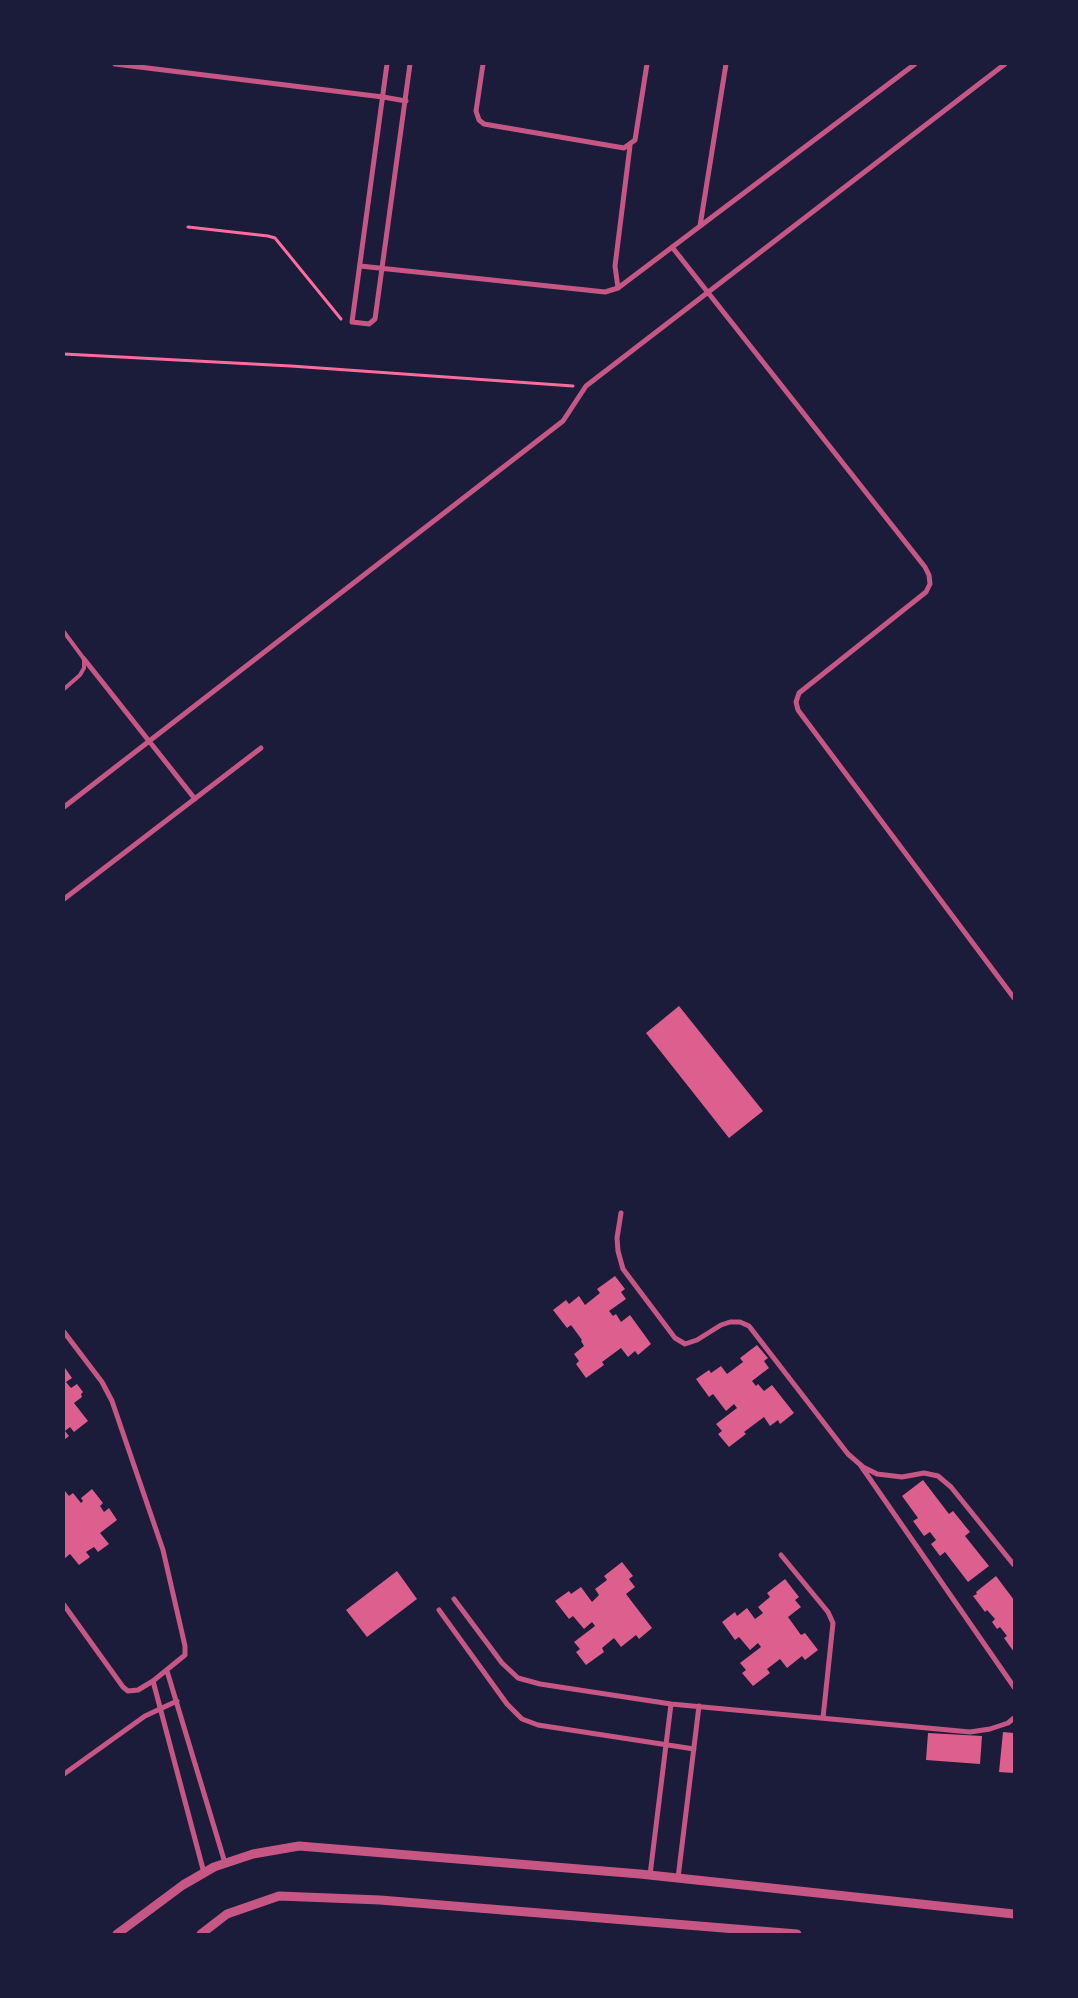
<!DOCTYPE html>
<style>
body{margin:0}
#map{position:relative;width:1078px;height:1998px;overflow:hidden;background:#1b1b3a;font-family:Cabin,sans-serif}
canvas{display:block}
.frame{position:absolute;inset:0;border:65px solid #1b1b3a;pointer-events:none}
</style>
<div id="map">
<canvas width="1078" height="1998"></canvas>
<div class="frame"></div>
</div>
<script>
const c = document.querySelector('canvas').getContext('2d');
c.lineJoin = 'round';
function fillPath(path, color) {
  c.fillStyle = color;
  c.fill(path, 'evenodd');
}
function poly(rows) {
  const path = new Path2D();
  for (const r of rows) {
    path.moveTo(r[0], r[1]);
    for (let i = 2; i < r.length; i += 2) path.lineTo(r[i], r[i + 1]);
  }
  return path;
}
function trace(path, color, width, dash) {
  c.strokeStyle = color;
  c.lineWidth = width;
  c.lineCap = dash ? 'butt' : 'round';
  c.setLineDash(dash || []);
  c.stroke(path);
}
const building = poly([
 [679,1006,763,1111,729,1138,646,1033],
 [615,1276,625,1289,621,1292,626,1299,609,1311,613,1316,616,1314,621,1322,630,1315,651,1344,638,1355,635,1351,628,1357,621,1348,602,1362,604,1365,586,1378,576,1364,579,1361,574,1354,584,1346,581,1341,582,1340,571,1325,567,1328,553,1310,566,1300,569,1304,579,1296,585,1305,600,1293,597,1289],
 [757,1345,768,1358,764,1361,769,1368,752,1381,756,1386,758,1384,764,1391,772,1385,794,1413,780,1424,778,1420,770,1426,764,1417,744,1432,746,1434,729,1447,718,1434,722,1431,716,1424,737,1408,734,1404,726,1411,713,1394,709,1397,696,1379,709,1370,711,1373,721,1366,727,1374,743,1362,740,1358],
 [65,1368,72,1378,66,1382,71,1388,77,1384,83,1392,81,1394,82,1397,74,1403,88,1421,74,1432,70,1427,65,1431,69,1436,64,1440,64,1370],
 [923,1480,949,1514,953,1511,970,1532,965,1536,989,1566,968,1582,945,1552,940,1556,931,1544,936,1540,930,1532,924,1536,913,1521,918,1518,902,1496],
 [92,1489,103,1503,100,1506,104,1512,109,1508,117,1520,100,1533,109,1544,98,1552,94,1547,86,1552,90,1557,79,1565,70,1554,64,1559,64,1493,65,1491,69,1496,73,1493,81,1503,83,1501,81,1498],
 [622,1562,633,1576,629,1579,635,1587,626,1594,652,1628,639,1639,636,1635,621,1647,614,1638,602,1648,604,1652,586,1665,576,1652,580,1649,574,1642,595,1626,592,1622,584,1629,573,1616,569,1619,555,1601,569,1591,571,1594,581,1587,592,1602,599,1595,595,1589,607,1580,604,1576],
 [397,1571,417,1599,367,1637,346,1610],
 [996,1576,1014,1600,1014,1652,1004,1638,1007,1636,1000,1627,997,1629,992,1622,995,1619,987,1610,985,1612,973,1596,977,1594,976,1592],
 [785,1579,799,1597,795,1600,801,1607,788,1617,801,1635,805,1633,818,1650,805,1660,802,1656,787,1668,780,1659,767,1669,770,1673,753,1686,742,1673,746,1670,740,1663,761,1647,758,1643,750,1650,739,1637,735,1640,722,1622,735,1612,737,1616,747,1608,755,1619,763,1613,758,1607,770,1597,767,1593],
 [1003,1732,1014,1733,1014,1773,999,1772],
 [928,1733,982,1736,980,1764,926,1760]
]);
const path = poly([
 [188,227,268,236,275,238,341,319],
 [64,354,291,366,573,386]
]);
const service = poly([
 [64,632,84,659,84,668,80,675,64,689]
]);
const minor = poly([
 [115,64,383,97,406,101],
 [387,64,352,322,369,324,375,319,410,64],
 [483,64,476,111,479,120,484,124,624,148,635,140,647,64],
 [700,226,726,64],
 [672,247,925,567,929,575,930,584,926,592,799,693,796,702,798,710,1014,998],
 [360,266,605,292,618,288,915,64],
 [618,288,615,266,630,146],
 [84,659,195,799],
 [64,807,563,421,586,386,1005,64],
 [64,899,261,748],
 [621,1213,617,1238,618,1251,623,1269,675,1338,685,1344,697,1340,721,1325,730,1322,740,1322,749,1326,848,1454,863,1467,877,1474,902,1477,924,1473,938,1476,951,1487,1014,1565],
 [64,1332,102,1382,112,1401,163,1550,185,1646,185,1655,153,1681,138,1690,128,1691,123,1687,64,1605],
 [861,1466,1014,1687],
 [781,1555,828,1612,833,1623,823,1718],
 [454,1599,502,1663,518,1678,540,1684,671,1704,970,1732,990,1729,1008,1723,1014,1718],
 [439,1610,507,1704,522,1719,538,1725,694,1749],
 [167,1671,225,1863],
 [153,1681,204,1873],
 [64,1774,145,1716,177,1701],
 [650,1875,671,1704],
 [678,1878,699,1706]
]);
const tertiary = poly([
 [117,1934,183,1885,214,1867,253,1854,299,1846,640,1874,1014,1914],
 [201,1934,227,1914,279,1896,380,1900,797,1934]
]);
fillPath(building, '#dd5f8e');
trace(path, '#ff6b9d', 3);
trace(service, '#c65784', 4);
trace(minor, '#c65784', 5);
trace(tertiary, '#c65784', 9);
</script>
